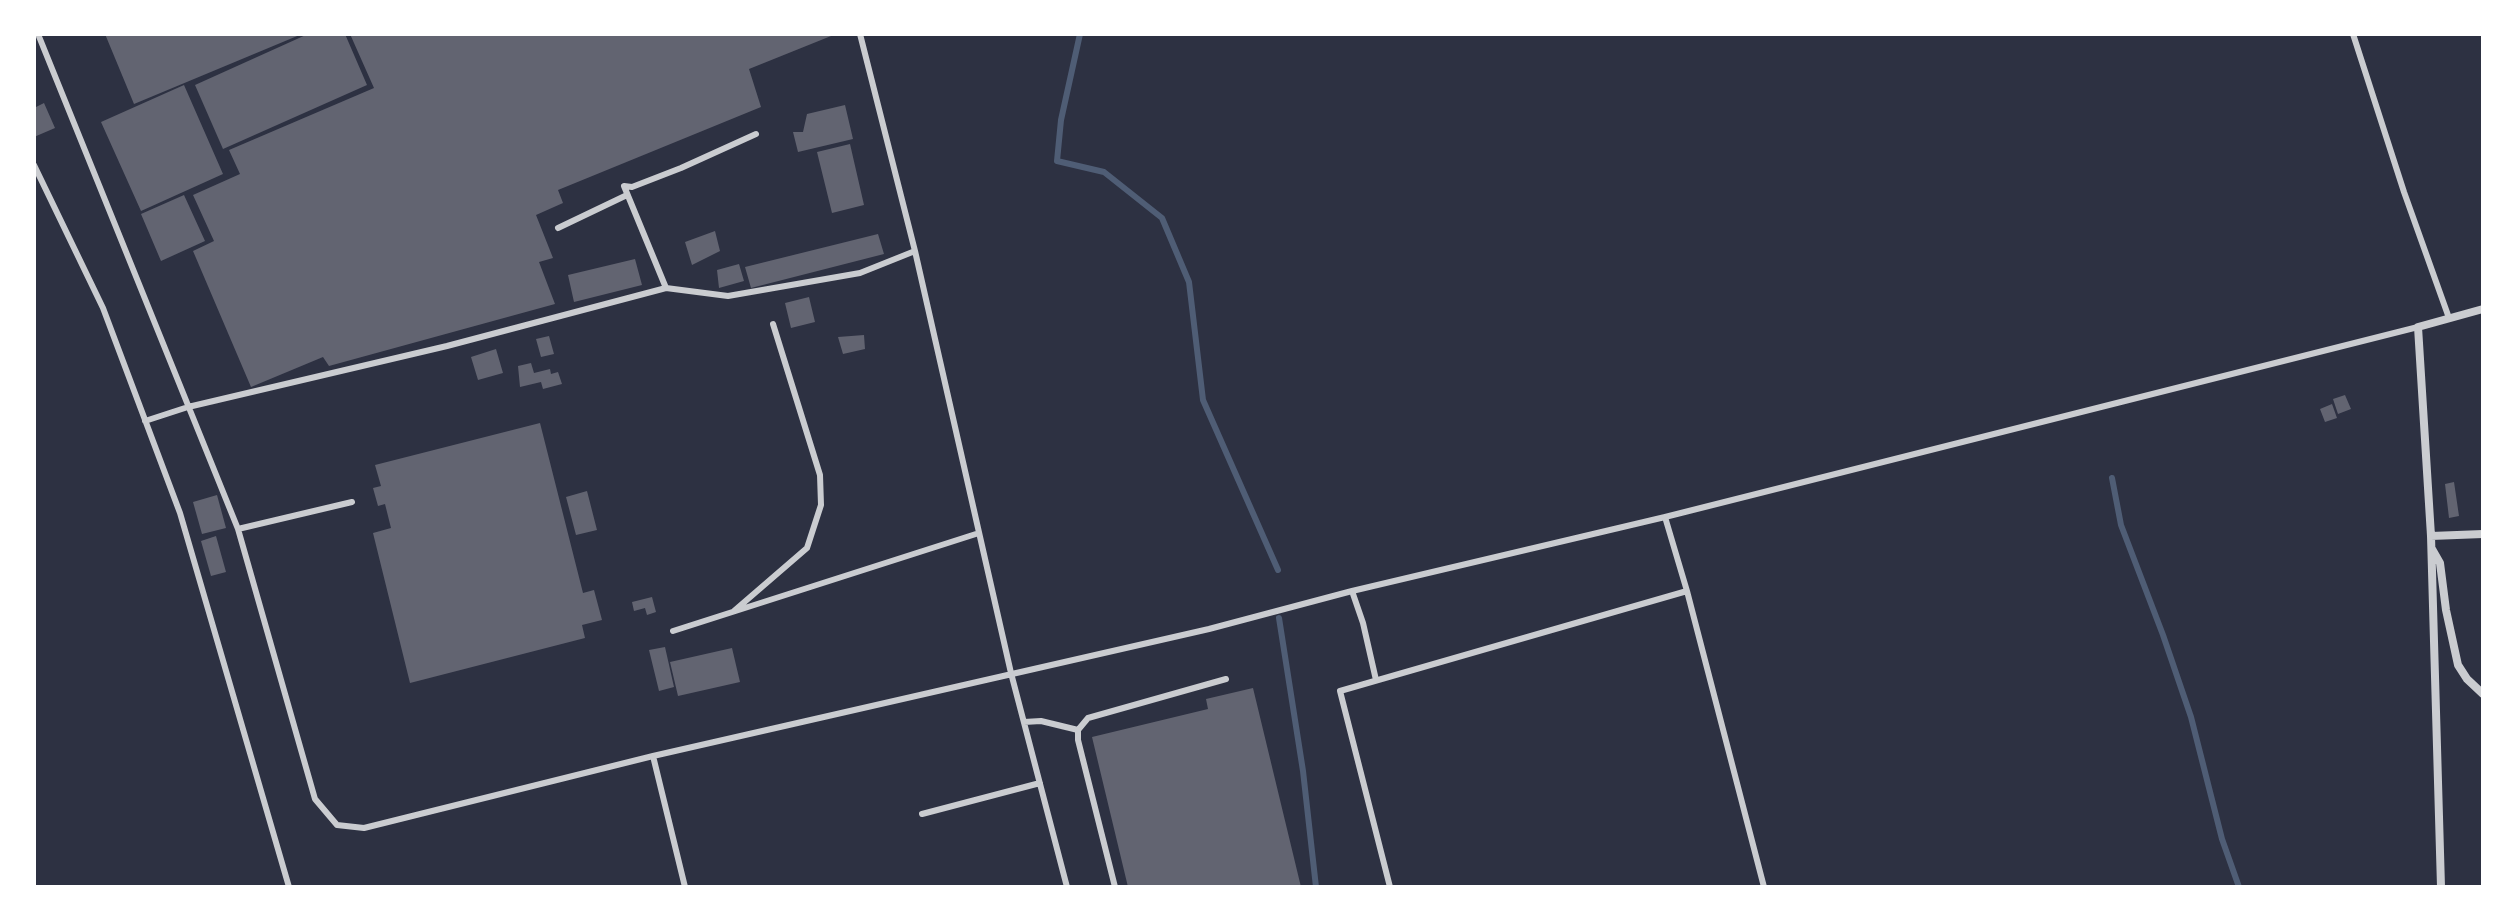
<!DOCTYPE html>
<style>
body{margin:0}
#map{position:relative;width:2517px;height:921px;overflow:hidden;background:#2d3142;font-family:Lato,sans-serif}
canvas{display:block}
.frame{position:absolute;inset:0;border:36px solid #fff;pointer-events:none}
</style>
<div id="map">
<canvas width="2517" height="921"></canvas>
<div class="frame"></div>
</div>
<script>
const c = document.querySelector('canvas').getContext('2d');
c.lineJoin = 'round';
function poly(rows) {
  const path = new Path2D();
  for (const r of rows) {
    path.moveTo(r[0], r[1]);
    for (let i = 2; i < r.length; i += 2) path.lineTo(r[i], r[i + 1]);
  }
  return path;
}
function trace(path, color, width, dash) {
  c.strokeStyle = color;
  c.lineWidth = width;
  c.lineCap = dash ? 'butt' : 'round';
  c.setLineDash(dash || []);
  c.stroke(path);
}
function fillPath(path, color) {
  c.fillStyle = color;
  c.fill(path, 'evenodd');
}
const stream = poly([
 [1080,34,1061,120,1057,161,1104,172,1162,218,1189,282,1203,400,1278,570],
 [2112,478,2121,525,2163,635,2191,717,2222,839,2239,887],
 [1279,618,1303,771,1316,887]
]);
const building = poly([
 [105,34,302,34,134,104],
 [308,34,345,34,367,85,223,149,195,85],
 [350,34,836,34,749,69,761,107,558,190,563,203,536,215,553,258,539,262,555,304,329,366,323,357,251,387,193,251,214,241,193,195,240,174,229,150,374,88],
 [184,85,223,174,141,211,101,122],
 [44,103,55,128,34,137,34,108],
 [845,105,853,139,798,152,793,132,803,132,807,114],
 [850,144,864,205,832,213,817,152],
 [184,195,205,241,161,261,141,214],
 [715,231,720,251,692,265,685,242],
 [878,234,884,254,751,288,745,267],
 [635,259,642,285,574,302,568,275],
 [739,264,744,281,719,288,717,270],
 [809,297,815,322,791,328,785,303],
 [864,335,865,349,843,354,838,337],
 [549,336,554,354,541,357,536,339],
 [496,349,503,373,478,380,471,357],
 [531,363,534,373,550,369,551,374,558,372,562,384,543,389,541,382,520,387,518,366],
 [2345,395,2351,409,2338,414,2333,399],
 [2332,404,2337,418,2325,422,2320,409],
 [540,423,583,593,594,590,602,620,582,625,585,638,410,683,373,533,391,528,385,504,378,506,373,488,381,486,375,465],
 [2454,482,2459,516,2449,518,2445,484],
 [587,491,597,530,576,535,566,497],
 [217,495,226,528,202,534,193,502],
 [216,536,226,572,211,576,201,541],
 [652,597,656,612,647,615,645,608,634,611,632,602],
 [665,647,674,687,659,691,649,650],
 [732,648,740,682,678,696,670,662],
 [1253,688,1301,887,1128,887,1092,737,1208,709,1206,699]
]);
const service = poly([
 [38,34,238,529,315,799,337,825,364,828,653,756,1209,629,1352,591,1665,517,2418,327],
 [860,34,915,251,1011,673,1067,887],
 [2353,34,2404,192,2449,318],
 [34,165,103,308,180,513,289,887],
 [558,228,627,195],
 [666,288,624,186,632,187,681,168,756,134],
 [145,421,188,407,447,346,666,288,728,296,860,273,915,251],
 [1665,517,1687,591],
 [238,529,352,502],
 [1352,591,1363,623,1376,680],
 [734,611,807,548,821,505,820,475,773,324],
 [673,631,979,533],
 [1024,722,1041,721,1078,730],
 [653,756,685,887],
 [922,814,1040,783],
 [1115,887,1078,740,1078,730,1088,718,1226,679],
 [1390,887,1340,691,1687,591,1764,887]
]);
const minor = poly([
 [2431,536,2483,534],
 [2432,549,2440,563,2446,610,2458,665,2467,679,2483,694],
 [2441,887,2431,536,2418,327,2483,309]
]);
trace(stream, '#4f5d75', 6);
fillPath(building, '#626471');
trace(service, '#caccd0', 6);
trace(minor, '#caccd0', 8);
</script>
